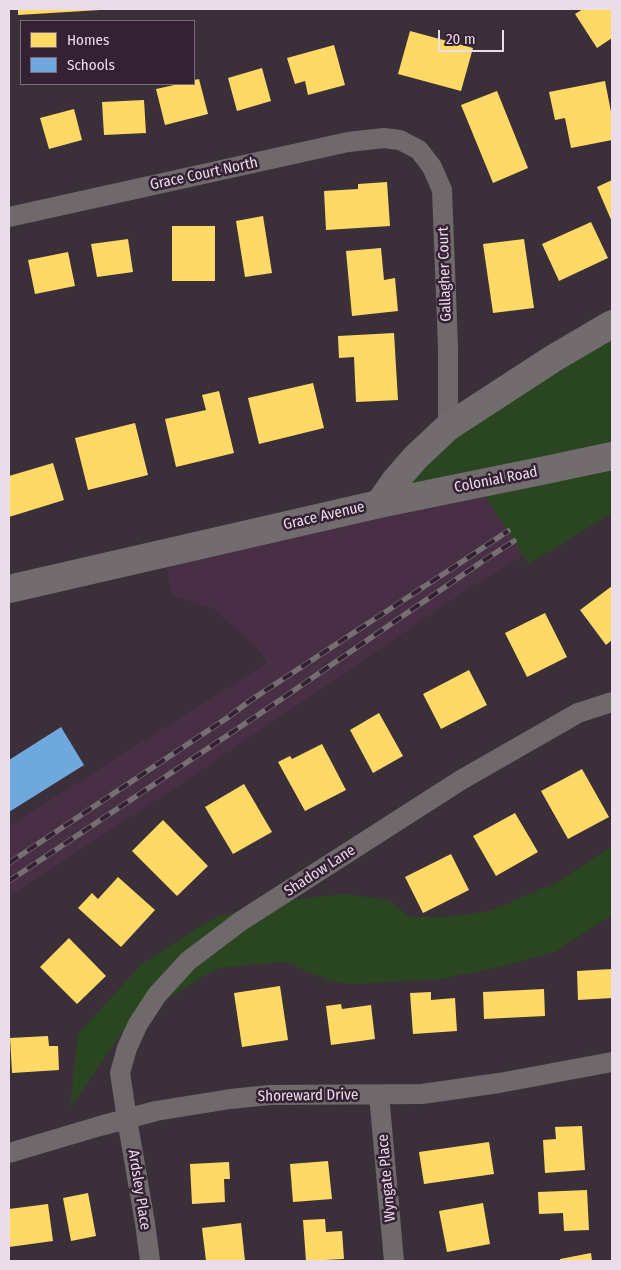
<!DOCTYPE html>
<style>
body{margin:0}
#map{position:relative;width:621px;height:1270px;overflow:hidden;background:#3b303a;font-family:"Fira Sans Condensed",sans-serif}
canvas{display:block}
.frame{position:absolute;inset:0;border:10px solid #eadce9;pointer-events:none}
.legend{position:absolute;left:20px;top:20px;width:175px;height:65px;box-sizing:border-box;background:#352134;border:1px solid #7d6c7c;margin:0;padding:6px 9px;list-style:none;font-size:15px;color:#eadce9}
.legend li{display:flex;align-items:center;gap:10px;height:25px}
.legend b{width:25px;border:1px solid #7d6c7c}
.scale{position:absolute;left:438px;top:30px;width:66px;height:22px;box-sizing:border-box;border:2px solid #eadce9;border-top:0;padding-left:6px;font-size:15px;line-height:18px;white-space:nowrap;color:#eadce9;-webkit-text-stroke:4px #352134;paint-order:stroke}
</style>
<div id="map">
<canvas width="621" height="1270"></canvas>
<div class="frame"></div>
<ul class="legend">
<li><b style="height:14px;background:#ffd966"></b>Homes</li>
<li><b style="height:14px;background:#6fa8dc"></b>Schools</li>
</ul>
<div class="scale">20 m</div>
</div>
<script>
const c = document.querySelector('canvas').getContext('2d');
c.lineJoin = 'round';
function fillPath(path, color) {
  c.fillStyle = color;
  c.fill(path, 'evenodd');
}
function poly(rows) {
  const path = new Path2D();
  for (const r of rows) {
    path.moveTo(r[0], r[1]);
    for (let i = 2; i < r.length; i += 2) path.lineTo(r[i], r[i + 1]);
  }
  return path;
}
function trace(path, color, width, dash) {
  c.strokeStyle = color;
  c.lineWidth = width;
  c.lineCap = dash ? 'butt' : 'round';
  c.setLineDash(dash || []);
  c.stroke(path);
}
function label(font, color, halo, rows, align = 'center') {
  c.font = font + ' "Fira Sans Condensed",sans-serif';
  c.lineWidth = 5;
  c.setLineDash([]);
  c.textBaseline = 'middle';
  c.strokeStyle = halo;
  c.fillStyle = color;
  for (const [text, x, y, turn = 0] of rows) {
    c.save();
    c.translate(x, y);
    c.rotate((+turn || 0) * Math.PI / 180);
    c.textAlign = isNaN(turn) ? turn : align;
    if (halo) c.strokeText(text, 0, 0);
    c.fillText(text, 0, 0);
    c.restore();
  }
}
const built = poly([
 [477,484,524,555,465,591,181,784,9,896,9,826,267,663,258,649,214,609,172,595,164,556]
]);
const green = poly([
 [612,324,612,513,529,564,477,484,379,504,395,481],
 [612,846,612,915,556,951,504,966,440,979,352,984,331,981,286,962,258,964,218,968,130,1021,70,1108,78,1034,143,963,216,917,298,899,342,894,389,900,409,917,448,917,490,911,558,882]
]);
const homes = poly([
 [18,9,100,9,100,10,18,15],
 [583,9,612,9,612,38,597,48,575,14],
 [410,31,473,48,461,91,398,74],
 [334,45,345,85,308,95,305,81,295,84,287,58],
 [262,68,271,101,237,111,228,78],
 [199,79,208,114,165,125,156,89,179,84,194,84,194,80],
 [605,81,612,117,612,140,571,148,565,118,555,120,549,92],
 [497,91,528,168,493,183,461,105],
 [144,100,146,133,104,135,102,102],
 [74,109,82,140,49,149,40,118],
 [612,180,612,222,597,187],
 [387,182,390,226,326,230,324,191,358,189,358,184],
 [263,216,272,273,245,277,236,221],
 [591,222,608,258,559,281,542,244],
 [172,226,215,226,215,281,172,281],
 [128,239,133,272,97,277,91,244],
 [524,239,534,308,493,313,483,244],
 [381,248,384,280,395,278,398,311,352,316,346,251],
 [68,252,75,286,35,294,28,260],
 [394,333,398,400,356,402,354,357,339,358,338,336],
 [313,383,324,428,259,444,248,398],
 [219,391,234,453,176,467,165,419,206,410,202,395],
 [135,423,148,475,88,490,75,438],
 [53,463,64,500,9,517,9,476],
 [612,586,612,640,606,645,580,610],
 [545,613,567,657,527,677,505,633],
 [469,670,487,705,441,729,423,694],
 [379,713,403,756,373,773,350,730],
 [322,744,346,790,305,811,278,762,290,756,292,759],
 [582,769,609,817,568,839,541,791],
 [244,784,272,832,233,854,205,807],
 [515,813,538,852,496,876,473,836],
 [163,820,208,866,177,896,132,851],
 [451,854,469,890,423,913,405,877],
 [118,877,155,910,121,947,78,908,92,893,98,899],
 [69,938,106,976,77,1004,40,967],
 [612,969,612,998,578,1000,577,971],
 [280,986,288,1040,242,1047,234,993],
 [544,989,545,1016,484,1019,483,992],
 [431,992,431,1000,455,998,457,1031,413,1034,410,993],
 [341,1004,342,1009,371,1005,375,1039,331,1045,326,1006],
 [48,1036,49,1046,58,1046,59,1070,12,1073,10,1038],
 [582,1126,585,1170,545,1173,543,1140,556,1139,555,1127],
 [489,1142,494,1174,424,1184,419,1152],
 [328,1161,332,1199,293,1202,290,1164],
 [229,1162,230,1179,224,1179,225,1202,192,1204,190,1164],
 [587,1190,589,1230,564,1231,563,1213,539,1214,538,1192],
 [88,1193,96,1236,71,1241,63,1198],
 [483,1203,490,1244,447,1252,439,1211],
 [48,1204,53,1241,9,1247,9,1209],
 [325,1219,326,1232,342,1231,344,1259,306,1261,303,1220],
 [241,1223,245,1261,206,1261,202,1228],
 [591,1253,592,1261,560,1261,560,1259]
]);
const schools = poly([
 [61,727,84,765,9,812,9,760]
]);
const street = poly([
 [9,217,348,142,384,138,400,140,419,150,432,167,442,190,448,347,448,427],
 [379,1095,394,1261],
 [9,1153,100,1126,156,1111,230,1099,270,1095,422,1094,499,1083,612,1062],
 [150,1261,145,1223,127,1119,120,1073,127,1048,138,1024,157,995,188,961,241,921,461,780,578,713,612,702]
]);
const secondary = poly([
 [379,504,395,481,416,457,448,427,554,358,612,324],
 [9,589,379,504,541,471,612,456]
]);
const rail = poly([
 [9,863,227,718,251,700,451,569,508,531],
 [9,881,261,713,483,561,514,541]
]);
const streetNames = [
 ["Grace Court North",204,174,-12],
 ["Gallagher Court",445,274,-92],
 ["Colonial Road",496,480,-11],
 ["Grace Avenue",324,516,-13],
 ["Shadow Lane",320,871,-33],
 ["Shoreward Drive",308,1096,-1],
 ["Wyngate Place",387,1178,-95],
 ["Ardsley Place",139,1190,81]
];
fillPath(built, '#482f46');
fillPath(green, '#2a4620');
fillPath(homes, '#ffd966');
fillPath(schools, '#6fa8dc');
trace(street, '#70696c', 20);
trace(secondary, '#736c6f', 28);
trace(rail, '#766e73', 5.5);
trace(rail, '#352134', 4, [11]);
label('15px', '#eadce9', '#352134', streetNames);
</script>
